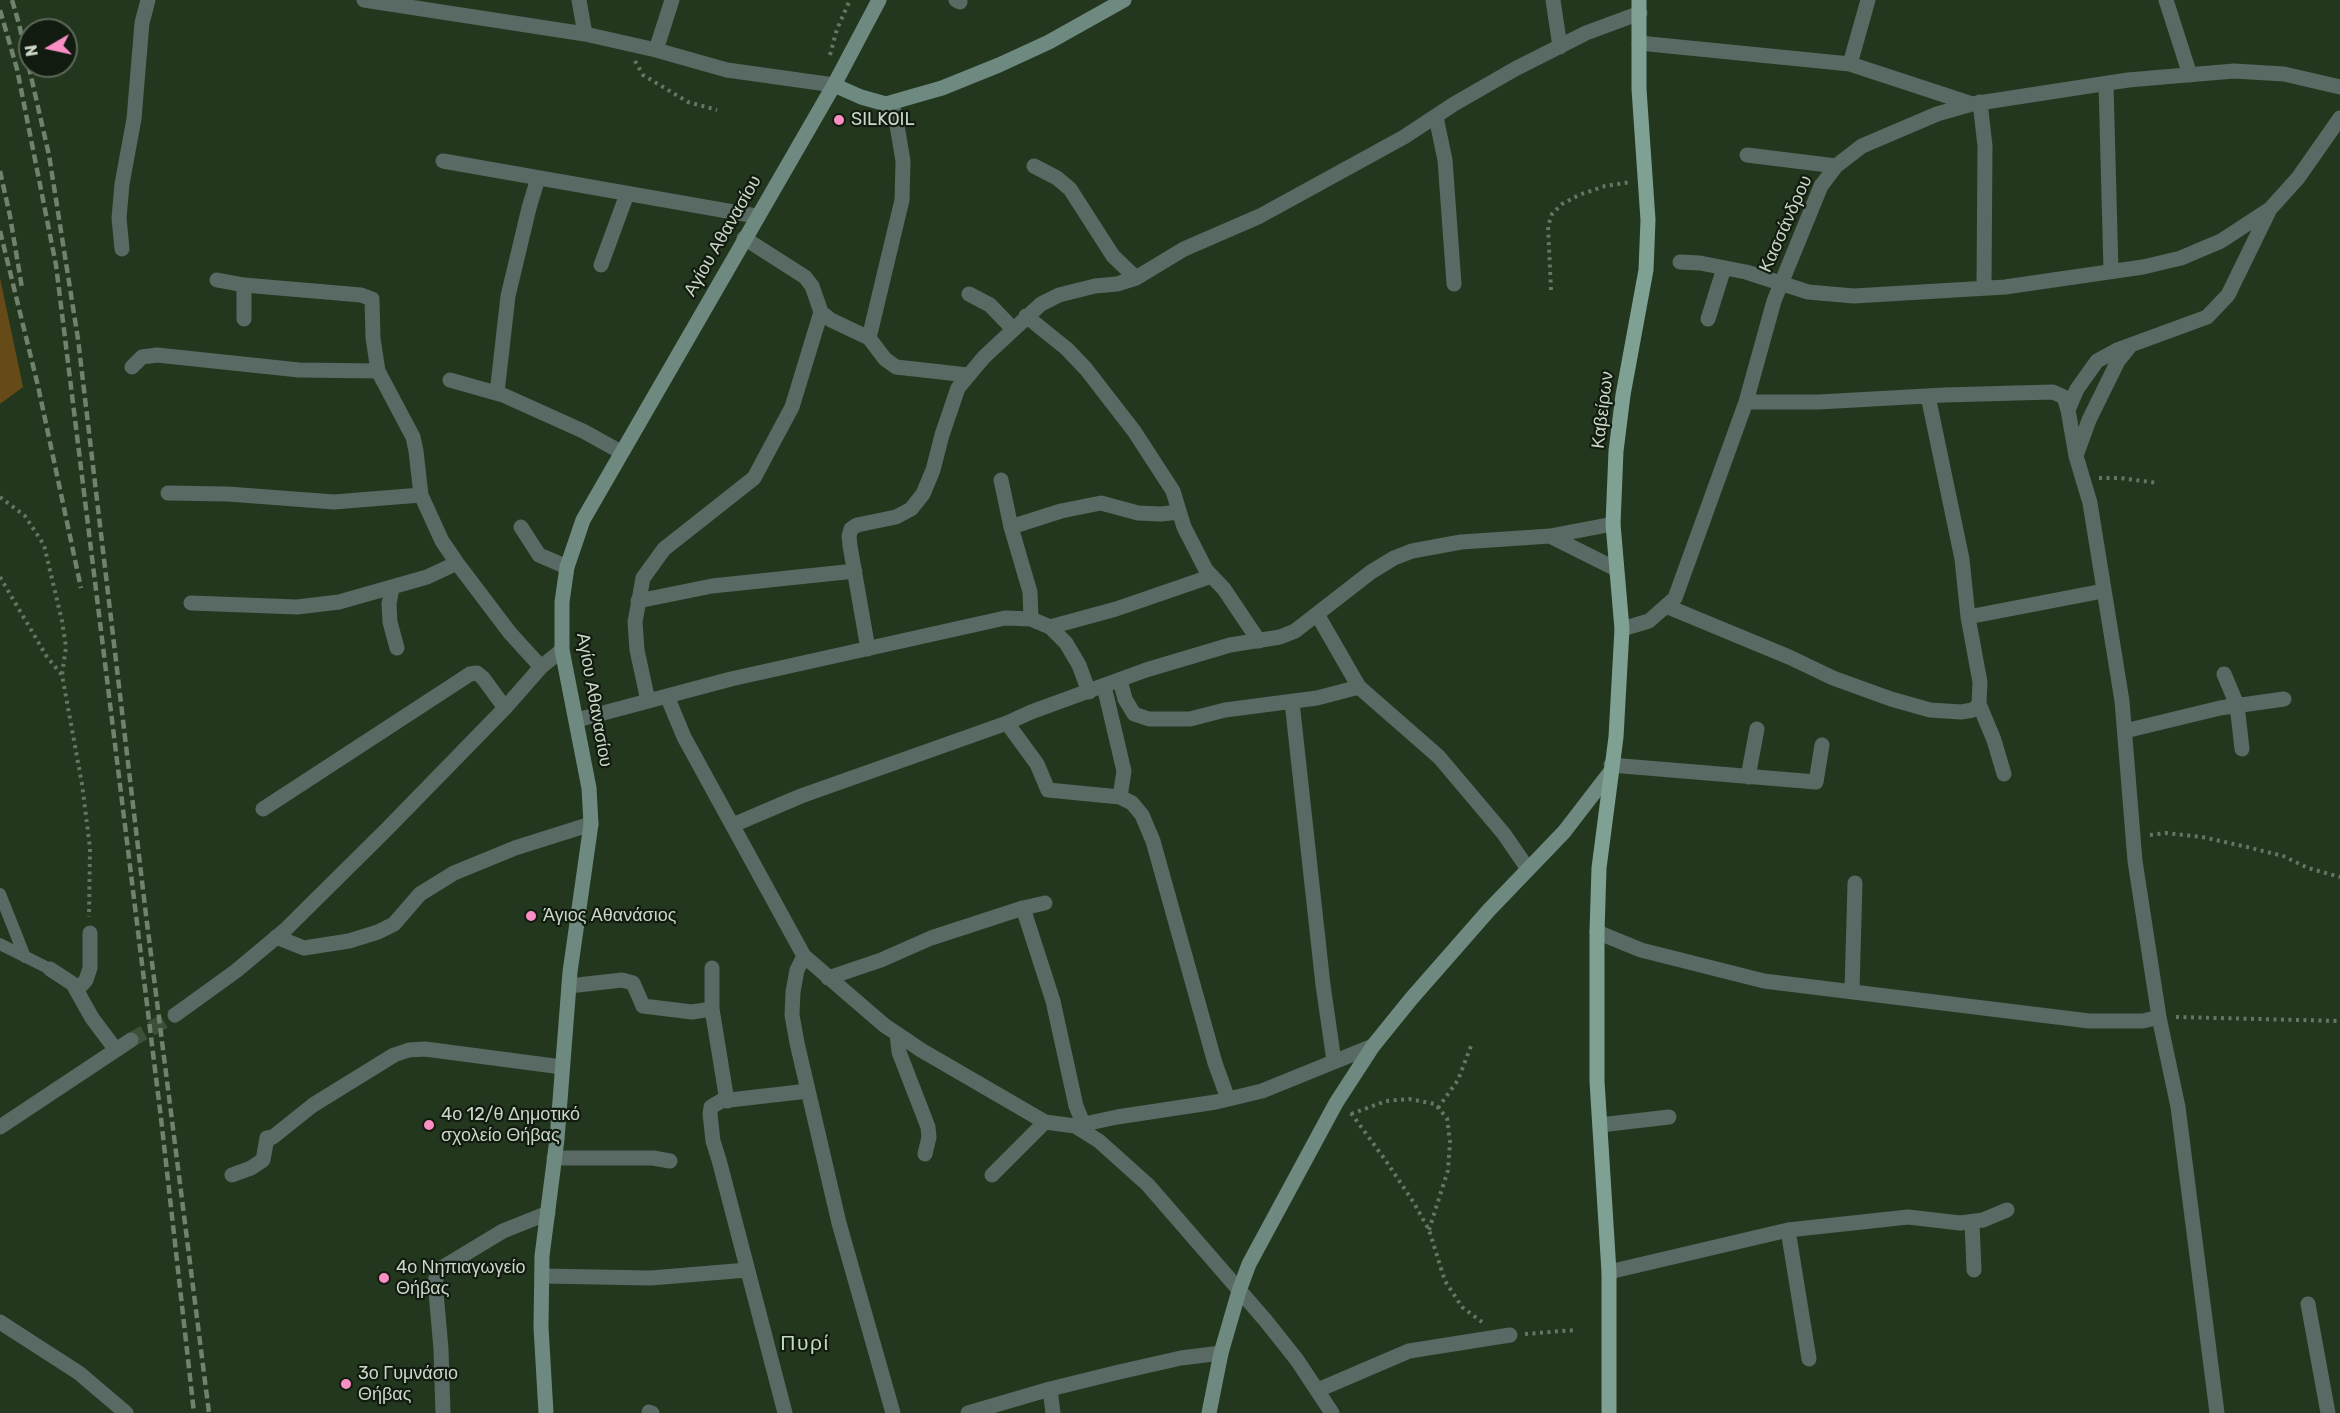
<!DOCTYPE html>
<meta charset="utf-8">
<style>
body{margin:0}
#map{position:relative;width:2340px;height:1413px;overflow:hidden;background:#23371e;font-family:Rubik,sans-serif}
canvas{display:block}
.north{position:absolute;left:18px;top:18px;width:60px;height:60px;box-sizing:border-box;background:#121b10;border:2px solid #5c6659;border-radius:50%;rotate:261deg;font-size:16px;font-weight:700;line-height:24px;text-align:center;color:#cad7c7}
.north::after{content:'';display:block;margin:auto;width:21px;height:27px;background:#fb8fc5;clip-path:polygon(50% 0,100% 100%,50% 72%,0 100%)}
</style>
<div id="map">
<canvas width="2340" height="1413"></canvas>
<div class="north">N</div>
</div>
<script>
const c = document.querySelector('canvas').getContext('2d');
c.lineJoin = 'round';
function fillPath(path, color) {
  c.fillStyle = color;
  c.fill(path, 'evenodd');
}
function poly(rows) {
  const path = new Path2D();
  for (const r of rows) {
    path.moveTo(r[0], r[1]);
    for (let i = 2; i < r.length; i += 2) path.lineTo(r[i], r[i + 1]);
  }
  return path;
}
function trace(path, color, width, dash) {
  c.strokeStyle = color;
  c.lineWidth = width;
  c.lineCap = dash ? 'butt' : 'round';
  c.setLineDash(dash || []);
  c.stroke(path);
}
function label(font, color, halo, rows, align = 'center') {
  c.font = font + ' Rubik,sans-serif';
  c.lineWidth = 4.5;
  c.setLineDash([]);
  c.textBaseline = 'middle';
  c.strokeStyle = halo;
  c.fillStyle = color;
  for (const [text, x, y, turn = 0] of rows) {
    c.save();
    c.translate(x, y);
    c.rotate((+turn || 0) * Math.PI / 180);
    c.textAlign = isNaN(turn) ? turn : align;
    if (halo) c.strokeText(text, 0, 0);
    c.fillText(text, 0, 0);
    c.restore();
  }
}
const green = poly([
 [0,278,23,387,0,404]
]);
const streetTunnel = poly([
 [131,1040,175,1015]
]);
const path = poly([
 [830,55,837,29,850,0],
 [635,61,643,75,688,102,717,110],
 [1551,290,1548,226,1552,214,1562,204,1579,195,1605,186,1631,182],
 [2099,478,2120,478,2158,483],
 [0,497,25,516,44,545,62,621,66,647,62,675,82,784,90,848,89,917],
 [0,577,47,657,62,675],
 [2150,835,2166,833,2202,837,2247,847,2283,856,2308,868,2340,877],
 [2176,1017,2340,1021],
 [1438,1108,1458,1080,1471,1046],
 [1351,1113,1386,1161,1414,1203,1429,1230,1445,1281,1462,1307,1482,1322],
 [1351,1114,1386,1101,1409,1099,1435,1104,1447,1118,1450,1142,1448,1170,1429,1230],
 [1525,1334,1575,1330]
]);
const lane = poly([
 [0,894,25,957],
 [0,944,50,969]
]);
const street = poly([
 [364,0,585,34,656,50,727,70,834,85],
 [579,0,585,34],
 [956,0,960,2],
 [1553,0,1560,47],
 [2166,0,2190,75],
 [1639,43,1850,64,1972,104],
 [656,50,672,0],
 [1850,64,1868,0],
 [2106,84,2111,271],
 [1980,102,1985,146,1984,288],
 [1436,117,1445,160,1454,284],
 [1747,155,1836,166],
 [443,161,756,216],
 [1034,166,1057,178,1070,189,1113,256,1136,278],
 [744,238,805,277,812,286,821,312,831,320,869,338,885,359,896,367,968,375],
 [122,249,119,218,122,184,134,119,142,23,148,0],
 [1680,262,1700,263,1746,272,1808,292,1854,296,2005,287,2143,267,2181,258,2221,241,2270,209,2298,178,2340,118],
 [601,265,627,194],
 [217,280,244,285,361,295,372,299,373,338,378,371,413,437,416,451,421,495,442,541,457,563,510,633,541,667],
 [969,294,990,305,1013,329],
 [1026,316,1067,349,1086,369,1134,431,1173,491,1184,527,1206,570,1224,589,1259,641],
 [244,319,244,285],
 [1708,319,1724,268],
 [869,338,902,200,903,161,895,113,886,104],
 [132,367,142,357,157,355,299,370,378,371],
 [450,380,503,395,583,431,621,452],
 [497,393,508,296,529,208,538,178],
 [2068,410,2077,389,2097,361,2117,350,2207,317,2228,295,2269,211],
 [2077,453,2089,420,2118,361,2130,346],
 [1001,480,1011,527,1030,592,1031,619],
 [168,493,228,494,334,502,421,495],
 [521,527,539,555,567,567],
 [1011,527,1061,511,1101,503,1138,513,1161,514,1179,512],
 [1550,536,1616,569],
 [392,588,389,604,390,622,397,648],
 [638,601,712,586,855,571],
 [191,603,297,607,339,602,427,577,457,563],
 [1666,606,1789,657,1833,678,1891,699,1930,710,1961,712,1973,710,1979,704,1980,682,1968,617,1962,559,1928,396],
 [1317,614,1359,687,1439,757,1504,834,1528,869],
 [1968,617,2103,591],
 [1050,627,1116,609,1212,576],
 [1622,629,1649,621,1675,598,1746,402,1774,301,1821,186,1836,166,1862,146,1937,114,1972,104,2128,80,2234,71,2284,74,2340,87],
 [868,649,850,546,849,536,851,529,857,525,896,517,911,509,923,494,933,470,942,435,958,388,984,357,1041,304,1059,295,1095,286,1117,284,1136,278,1184,249,1260,216,1404,137,1454,104,1515,69,1586,33,1640,13],
 [2224,674,2237,705,2242,749],
 [1120,680,1125,699,1134,714,1149,719,1190,719,1225,710,1317,698,1359,687],
 [1104,686,1124,771,1120,797],
 [667,696,684,737,804,956,884,1025,921,1050,1045,1122,1075,1126,1099,1141,1148,1185,1266,1321,1297,1360,1332,1413],
 [648,701,637,650,635,622,643,578,664,549,754,478,792,407,821,312],
 [1292,702,1323,985,1334,1061],
 [1979,704,1994,740,2004,774],
 [577,720,731,679,1005,618,1031,619,1050,627,1066,643,1079,665,1089,692],
 [1007,723,1037,764,1048,790,1120,797,1132,803,1142,815,1153,841,1215,1063,1228,1099],
 [2125,731,2220,708,2284,699],
 [1611,765,1816,782,1822,745],
 [1748,777,1757,729],
 [263,809,470,674,477,673,483,678,505,708],
 [733,825,801,796,1007,723,1031,712,1146,670,1230,645,1280,637,1295,631,1371,572,1394,558,1412,551,1461,542,1550,536,1613,524],
 [1023,908,1053,1001,1076,1106,1083,1123],
 [1597,932,1641,950,1764,981,2089,1021,2143,1021,2159,1017,2135,861,2122,701,2090,503,2076,456,2068,410,2064,397,2053,392,1944,395,1819,402,1746,402],
 [276,937,304,948,349,941,378,932,394,924,420,894,454,873,515,848,591,824],
 [804,956,797,970,793,992,792,1015,797,1043,839,1223,893,1413],
 [712,968,712,1009,727,1101],
 [50,969,73,984,92,1018,116,1050],
 [828,978,881,960,931,938,1023,908,1045,903],
 [569,986,622,980,633,983,643,1006,692,1012,712,1009],
 [77,990,86,980,90,968,90,933],
 [1852,990,1855,883],
 [175,1015,236,971,285,930,387,829,505,708,541,667,562,650],
 [2159,1017,2178,1107,2217,1413],
 [897,1034,899,1052,928,1127,929,1137,925,1154],
 [1600,1125,1669,1117],
 [1075,1126,1117,1117,1216,1102,1262,1091,1373,1046],
 [0,1127,131,1040],
 [554,1158,653,1158,670,1161],
 [232,1175,251,1168,263,1160,267,1138,273,1137,313,1105,394,1055,409,1050,425,1049,562,1067],
 [992,1175,1045,1122],
 [1972,1222,1974,1270],
 [1788,1230,1809,1359],
 [1609,1272,1788,1230,1908,1217,1960,1223,1983,1220,2007,1210],
 [542,1276,651,1278,747,1270],
 [2308,1304,2328,1413],
 [0,1322,79,1373,126,1413],
 [1050,1389,1053,1413],
 [1318,1390,1409,1351,1510,1335],
 [649,1412,652,1413],
 [443,1413,441,1349,435,1281,440,1269,503,1231,548,1213],
 [785,1413,719,1160,713,1141,710,1114,711,1107,721,1101,808,1091],
 [968,1413,1050,1389,1119,1372,1181,1358,1221,1353]
]);
const secondary = poly([
 [834,85,861,97,886,104,942,88,999,65,1049,42,1124,0],
 [546,1413,541,1327,542,1256,557,1139,570,972,591,824,589,788,562,650,562,602,567,567,583,520,834,85,879,0],
 [1209,1413,1221,1353,1239,1291,1249,1264,1336,1103,1373,1046,1411,999,1489,910,1564,832,1611,771]
]);
const primary = poly([
 [1609,1413,1609,1272,1597,1081,1597,932,1599,868,1616,737,1622,629,1613,524,1616,451,1623,395,1646,270,1648,220,1639,89,1639,0]
]);
const rail = poly([
 [12,0,19,24,49,155,78,339,146,915,209,1413],
 [0,10,17,69,56,265,161,1118,194,1413],
 [0,171,10,216,22,288],
 [0,231,38,386,81,588]
]);
const markers = [
 [839,120,6,"#fb8fc5"],
 [531,916,6,"#fb8fc5"],
 [429,1125,6,"#fb8fc5"],
 [384,1278,6,"#fb8fc5"],
 [346,1384,6,"#fb8fc5"]
];
const poiNames = [
 ["SILKOIL",851,120],
 ["Άγιος Αθανάσιος",543,916],
 ["4ο 12/θ Δημοτικό",441,1115],
 ["σχολείο Θήβας",441,1136],
 ["4ο Νηπιαγωγείο",396,1268],
 ["Θήβας",396,1289],
 ["3ο Γυμνάσιο",358,1374],
 ["Θήβας",358,1395]
];
const streetNames = [
 ["Κασσάνδρου",1786,224,-66],
 ["Αγίου Αθανασίου",723,236,-60],
 ["Καβείρων",1603,410,-83],
 ["Αγίου Αθανασίου",594,700,80]
];
const quarterNames = [
 ["Πυρί",805,1344]
];
fillPath(green, '#664b18');
trace(streetTunnel, '#3c4f37', 15, [15, 8]);
trace(path, '#657661', 4, [3, 4.5]);
trace(lane, '#596963', 12);
trace(street, '#596963', 15);
trace(secondary, '#6e897f', 15);
trace(primary, '#7fa194', 15);
trace(rail, '#71816d', 4.5, [9, 4.5]);
for (const [x, y, r, color] of markers) {
  const dot = new Path2D();
  dot.arc(x, y, r, 0, 2 * Math.PI);
  c.fillStyle = color;
  c.fill(dot);
  trace(dot, '#121b10', 2);
}
label('18px', '#cad7c7', '#121b10', poiNames, 'left');
label('18px', '#cad7c7', '#121b10', streetNames);
c.letterSpacing = '1.5px';
label('21px', '#c1dabb', '#121b10', quarterNames);
c.letterSpacing = '0px';
</script>
